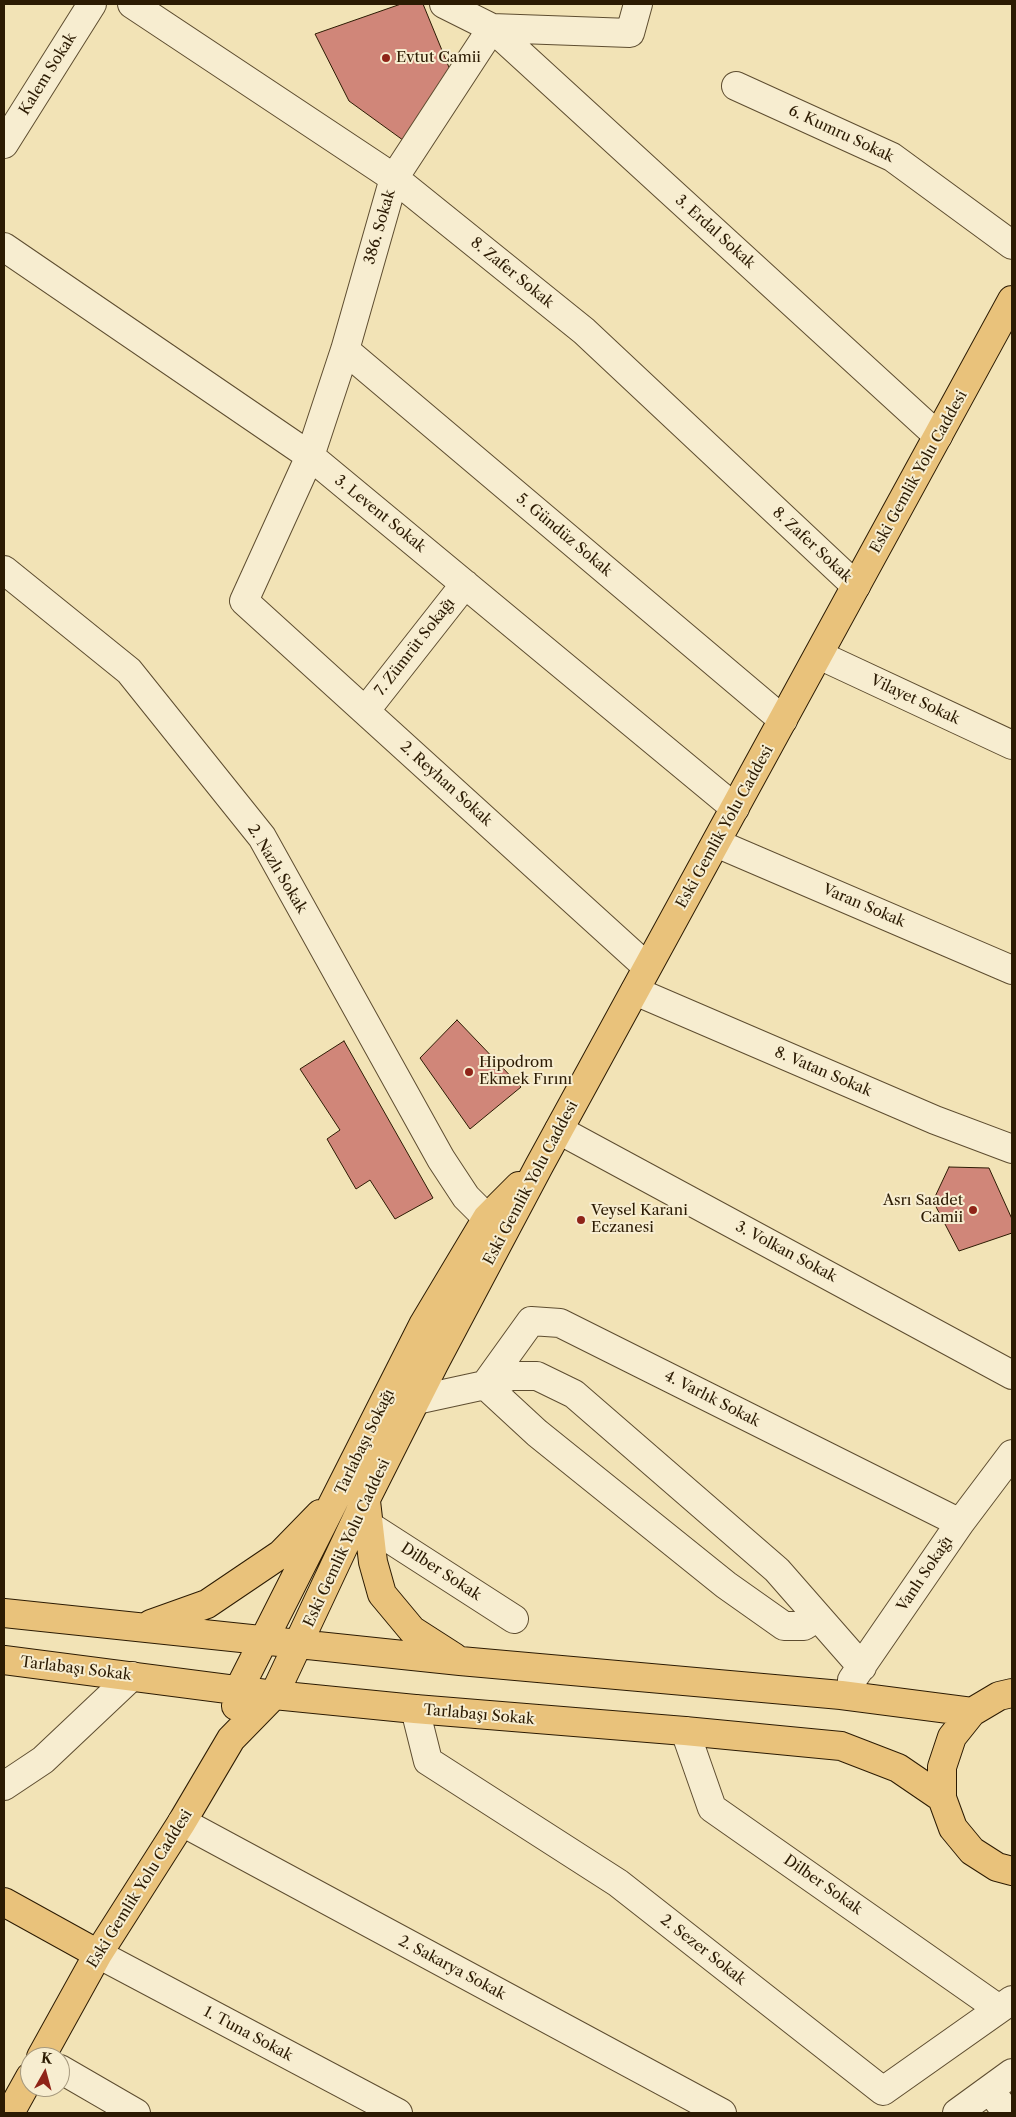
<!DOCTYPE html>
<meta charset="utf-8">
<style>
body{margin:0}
#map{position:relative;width:1016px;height:2117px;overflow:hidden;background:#f2e3b6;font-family:"Libre Caslon Text",serif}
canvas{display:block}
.frame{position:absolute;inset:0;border:5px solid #2c1b03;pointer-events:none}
.north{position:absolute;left:20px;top:2047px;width:50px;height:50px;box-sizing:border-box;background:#f7edd0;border:1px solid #a6997e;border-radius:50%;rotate:7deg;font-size:14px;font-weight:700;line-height:20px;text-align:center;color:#2c1b03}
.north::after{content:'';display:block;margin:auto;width:18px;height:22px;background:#8f2418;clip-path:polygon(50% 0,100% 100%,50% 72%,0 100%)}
</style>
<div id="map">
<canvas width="1016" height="2117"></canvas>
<div class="frame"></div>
<div class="north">K</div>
</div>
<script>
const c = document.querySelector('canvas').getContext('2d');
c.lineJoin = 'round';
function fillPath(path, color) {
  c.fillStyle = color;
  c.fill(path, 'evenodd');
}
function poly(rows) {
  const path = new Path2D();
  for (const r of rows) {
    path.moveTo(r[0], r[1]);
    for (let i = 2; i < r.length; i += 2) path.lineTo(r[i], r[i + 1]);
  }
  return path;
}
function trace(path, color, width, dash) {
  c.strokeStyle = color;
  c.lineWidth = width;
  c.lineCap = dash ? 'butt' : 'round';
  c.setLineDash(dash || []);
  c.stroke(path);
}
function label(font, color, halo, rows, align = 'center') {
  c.font = font + ' "Libre Caslon Text",serif';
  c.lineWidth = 4;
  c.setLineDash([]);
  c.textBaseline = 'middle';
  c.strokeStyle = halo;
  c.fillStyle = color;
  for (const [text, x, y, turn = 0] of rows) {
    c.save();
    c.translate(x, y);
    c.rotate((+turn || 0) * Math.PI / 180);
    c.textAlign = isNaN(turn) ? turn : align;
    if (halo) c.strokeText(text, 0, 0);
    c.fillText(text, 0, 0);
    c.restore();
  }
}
const building = poly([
 [401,4,423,4,455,82,407,143,349,101,315,34,401,4],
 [457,1020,521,1087,470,1129,420,1058,457,1020],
 [344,1041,433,1198,395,1219,370,1180,356,1189,327,1139,340,1130,300,1069,344,1041],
 [949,1167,989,1168,1012,1219,1012,1233,959,1251,933,1201,949,1167]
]);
const minor = poly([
 [132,4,394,178,584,331,856,586],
 [444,4,492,28,938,436],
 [638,4,630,33,492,28,394,178,345,350,310,456,244,601,647,967],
 [736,86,892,157,1012,245],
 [4,144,92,4],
 [4,247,310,456,735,808],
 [345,350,783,720],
 [4,570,129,671,262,837,441,1159,466,1197,487,1218],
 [819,655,1012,745],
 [366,710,465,584],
 [716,843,1012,970],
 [635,991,935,1120,1012,1149],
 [559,1130,1012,1375],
 [485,1385,531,1321,560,1323,960,1523],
 [485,1385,537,1433,726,1585,784,1626,804,1626,818,1617],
 [416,1400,485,1385,511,1376,537,1376,574,1394,777,1570,862,1667],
 [368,1525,514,1619],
 [852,1680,960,1523,1012,1454],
 [415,1709,428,1761,618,1883,883,2091,1012,2000],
 [685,1731,712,1808,999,2009],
 [4,1786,43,1760,132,1676],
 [182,1822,722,2113],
 [98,1954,398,2113],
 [60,2069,136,2113],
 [990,2090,1007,2113],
 [957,2113,1012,2073]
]);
const major = poly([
 [366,1501,373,1562,382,1594,412,1630,454,1657],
 [4,1613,460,1661,841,1695,972,1712],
 [151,1624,207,1604,281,1554,320,1514],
 [4,1660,274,1695,415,1709,685,1731,841,1746,898,1768,942,1798],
 [1012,1693,999,1696,972,1712,952,1737,942,1767,942,1798,953,1828,972,1851,997,1867,1012,1871],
 [236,1706,239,1689,423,1325,487,1218,519,1186],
 [4,1902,98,1954],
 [41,2057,98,1954,182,1822,231,1739,274,1695,366,1499,434,1364,539,1166,1012,300],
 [10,2113,30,2077]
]);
const markers = [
 [386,58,5,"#8f2418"],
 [469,1072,5,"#8f2418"],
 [973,1210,5,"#8f2418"],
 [581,1220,5,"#8f2418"]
];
const poiNames = [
 ["Evtut Camii",396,58],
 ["Hipodrom",479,1063],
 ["Ekmek Fırını",479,1080],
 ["Asrı Saadet",963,1201,"right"],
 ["Camii",963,1218,"right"],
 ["Veysel Karani",591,1211],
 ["Eczanesi",591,1228]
];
const streetNames = [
 ["Kalem Sokak",48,74,-58],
 ["6. Kumru Sokak",841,134,25],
 ["386. Sokak",380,227,-74],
 ["3. Erdal Sokak",715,232,42],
 ["8. Zafer Sokak",512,273,39],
 ["Eski Gemlik Yolu Caddesi",919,472,-61],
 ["3. Levent Sokak",380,514,39],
 ["5. Gündüz Sokak",564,535,40],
 ["8. Zafer Sokak",812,545,43],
 ["7. Zümrüt Sokağı",415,647,-52],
 ["Vilayet Sokak",915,700,25],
 ["2. Reyhan Sokak",446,784,42],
 ["Eski Gemlik Yolu Caddesi",725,827,-61],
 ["2. Nazlı Sokak",277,869,59],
 ["Varan Sokak",864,906,23],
 ["8. Vatan Sokak",823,1072,23],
 ["Eski Gemlik Yolu Caddesi",531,1183,-62],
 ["3. Volkan Sokak",786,1252,28],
 ["4. Varlık Sokak",712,1399,27],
 ["Tarlabaşı Sokağı",365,1442,-64],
 ["Eski Gemlik Yolu Caddesi",347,1543,-65],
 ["Dilber Sokak",441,1572,33],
 ["Vanlı Sokağı",925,1574,-56],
 ["Tarlabaşı Sokak",76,1669,7],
 ["Tarlabaşı Sokak",479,1715,5],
 ["Dilber Sokak",823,1885,35],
 ["Eski Gemlik Yolu Caddesi",140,1889,-58],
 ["2. Sezer Sokak",703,1950,38],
 ["2. Sakarya Sokak",452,1968,28],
 ["1. Tuna Sokak",248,2034,28]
];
fillPath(building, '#d08679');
trace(building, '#2c1b03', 1);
trace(minor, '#5e4d30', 30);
trace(major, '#2c1b03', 30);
trace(minor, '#f7edd0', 28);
trace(major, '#e9c27b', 28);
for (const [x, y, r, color] of markers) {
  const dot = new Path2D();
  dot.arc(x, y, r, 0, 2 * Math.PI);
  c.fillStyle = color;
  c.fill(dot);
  trace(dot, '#f7edd0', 2);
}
label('15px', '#2c1b03', '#f7edd0', poiNames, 'left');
label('15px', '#2c1b03', '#f7edd0', streetNames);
</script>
